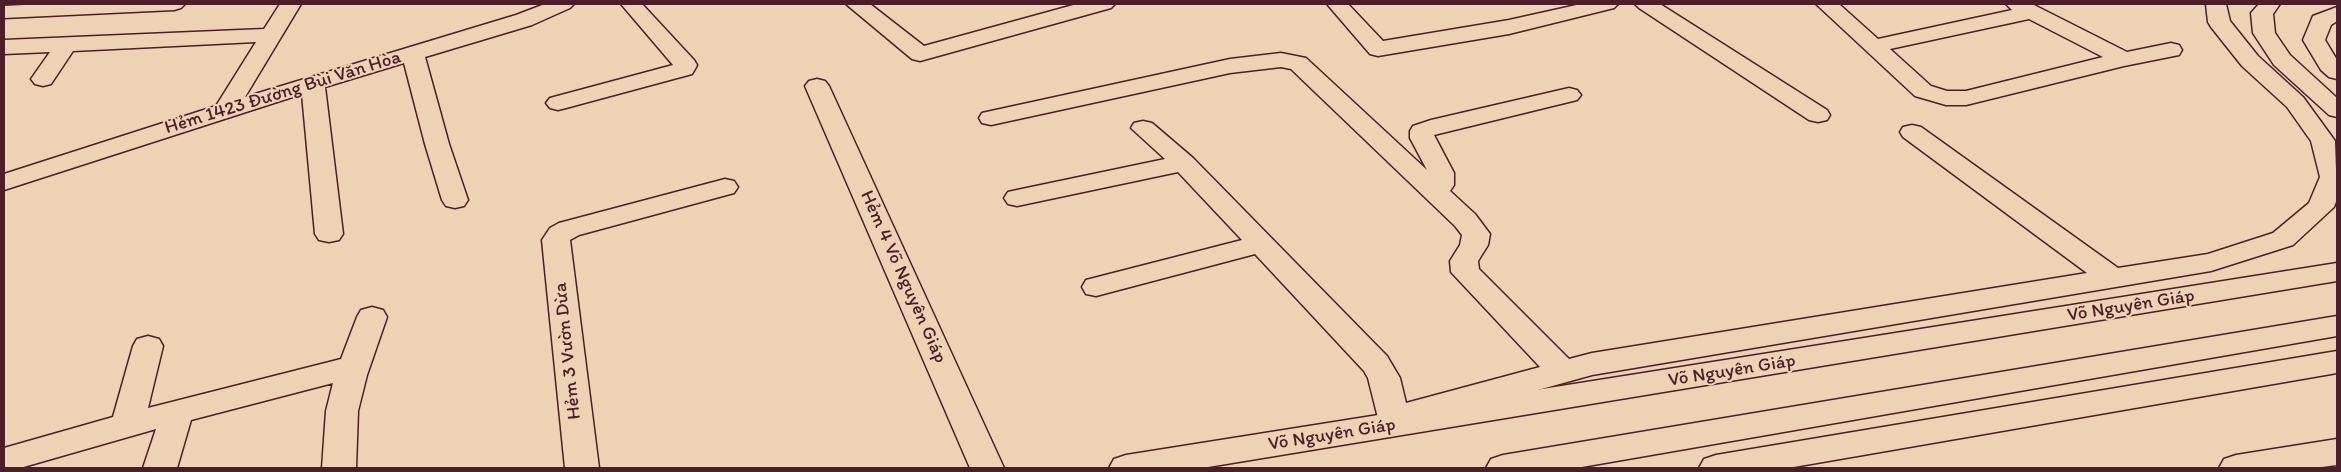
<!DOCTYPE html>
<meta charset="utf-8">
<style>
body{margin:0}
#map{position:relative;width:2341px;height:472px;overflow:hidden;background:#edd3b4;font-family:Itim,sans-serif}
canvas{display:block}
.frame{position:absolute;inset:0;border:5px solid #4a1f2b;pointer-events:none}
</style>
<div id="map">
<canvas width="2341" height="472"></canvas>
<div class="frame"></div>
</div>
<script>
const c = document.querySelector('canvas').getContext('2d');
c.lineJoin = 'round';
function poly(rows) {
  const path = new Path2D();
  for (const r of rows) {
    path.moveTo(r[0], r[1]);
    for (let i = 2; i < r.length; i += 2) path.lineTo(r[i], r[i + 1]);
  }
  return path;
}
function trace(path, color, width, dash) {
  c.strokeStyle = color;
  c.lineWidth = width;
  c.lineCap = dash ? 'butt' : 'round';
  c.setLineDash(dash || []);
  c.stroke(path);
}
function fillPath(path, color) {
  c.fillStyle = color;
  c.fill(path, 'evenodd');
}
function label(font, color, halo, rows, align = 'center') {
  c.font = font + ' Itim,sans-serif';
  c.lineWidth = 4;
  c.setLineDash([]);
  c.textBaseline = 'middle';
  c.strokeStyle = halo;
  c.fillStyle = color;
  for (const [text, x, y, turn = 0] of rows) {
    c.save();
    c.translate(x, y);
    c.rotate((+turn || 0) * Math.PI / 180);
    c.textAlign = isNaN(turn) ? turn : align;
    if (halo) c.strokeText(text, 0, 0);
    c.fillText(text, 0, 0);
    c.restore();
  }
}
const minor = poly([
 [44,4,185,4,181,8,174,10,4,18,4,6,44,4],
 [280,4,301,4,245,97,516,15,545,4,574,4,570,8,532,25,425,57,449,144,468,200,464,206,455,208,446,206,442,200,425,144,404,63,325,87,343,234,339,240,329,242,319,240,315,234,302,94,4,190,4,174,216,106,256,42,73,51,51,84,43,86,35,84,31,79,50,52,4,54,4,40,264,29,280,4],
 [621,4,642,4,694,60,697,65,695,69,692,74,566,108,558,110,550,108,546,103,550,98,673,65,621,4],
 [846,4,870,4,924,46,1077,4,1115,4,1111,8,920,61,912,59,846,4],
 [1327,4,1348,4,1383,41,1509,20,1581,4,1618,4,1614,8,1509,34,1378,56,1370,54,1327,4],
 [1635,4,1660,4,1827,110,1830,115,1827,120,1818,122,1809,120,1639,8,1635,4],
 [1816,4,1839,4,1878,39,2012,10,2006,4,2032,4,2127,52,2171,43,2179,45,2182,50,2179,55,2124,66,1966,105,1946,105,1915,96,1816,4],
 [2029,19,2103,57,1966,91,1947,91,1931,86,1890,49,2029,19],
 [2206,4,2226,4,2230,21,2258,56,2303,97,2335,141,2337,199,2334,207,2293,245,2211,271,1592,375,1394,430,1383,426,1378,418,1368,378,1364,371,1255,254,1096,296,1086,294,1082,287,1086,280,1242,240,1178,172,1017,206,1008,204,1004,198,1008,192,1017,190,1165,159,1131,128,1134,123,1143,121,1152,123,1193,158,1387,356,1400,378,1406,403,1540,367,1451,272,1450,261,1460,245,1462,235,1455,226,1291,69,1281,67,1230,73,991,125,982,123,979,118,982,113,991,111,1230,59,1281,53,1306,58,1427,170,1410,138,1410,131,1413,126,1431,120,1569,88,1577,90,1581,95,1577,100,1434,135,1454,173,1454,185,1450,191,1475,214,1490,234,1488,245,1478,261,1479,269,1569,359,1592,353,2087,273,1903,137,1900,132,1903,127,1912,125,1921,127,2118,268,2208,254,2273,233,2309,203,2320,177,2311,141,2287,107,2242,66,2211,27,2208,22,2206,4],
 [817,79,825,81,829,86,1004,468,970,468,805,86,809,81,817,79],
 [725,179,734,181,738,187,734,193,579,235,570,240,599,468,565,468,542,240,550,228,559,223,725,179],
 [372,307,383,310,387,317,367,375,358,411,356,468,322,468,326,411,333,383,191,420,177,468,143,468,156,429,20,468,4,468,4,448,113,417,133,346,137,339,148,336,159,339,163,346,148,408,341,359,357,317,361,310,372,307],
 [2337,351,2337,373,1788,468,1699,468,1704,459,1716,455,2337,351],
 [2337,439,2337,465,2314,468,2219,468,2224,459,2236,455,2337,439]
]);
const highway = poly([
 [2259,4,2280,4,2273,14,2275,33,2290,55,2337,98,2337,117,2329,115,2274,65,2253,33,2251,13,2259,4],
 [2337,7,2337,21,2331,25,2325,40,2337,60,2337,79,2329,77,2321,70,2303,40,2313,16,2337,7],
 [2337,263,2337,281,1202,468,1109,468,1114,459,1126,455,2337,263],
 [2337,316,2337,336,1576,468,1486,468,1491,459,1503,455,2337,316]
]);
const streetNames = [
 ["Hẻm 1423 Đường Bùi Văn Hòa",283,93,-17],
 ["Hẻm 4 Võ Nguyên Giáp",903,277,66],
 ["Võ Nguyên Giáp",2131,306,-9],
 ["Hẻm 3 Vườn Dừa",568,351,-96],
 ["Võ Nguyên Giáp",1732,371,-9],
 ["Võ Nguyên Giáp",1332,435,-9]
];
trace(minor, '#4a1f2b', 3);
trace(highway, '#4a1f2b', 3);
fillPath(minor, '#edd3b4');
fillPath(highway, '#edd3b4');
label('19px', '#4a1f2b', '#edd3b4', streetNames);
</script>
